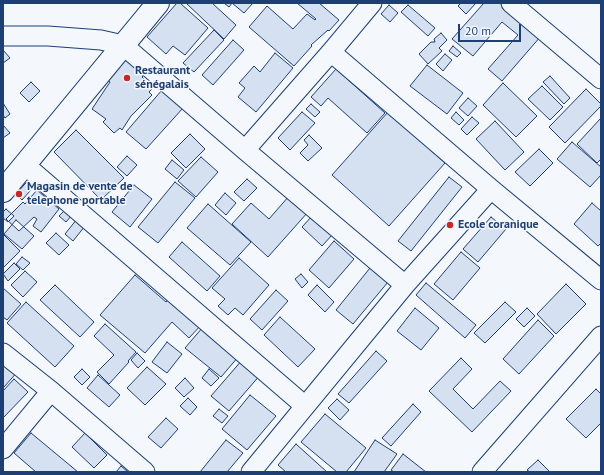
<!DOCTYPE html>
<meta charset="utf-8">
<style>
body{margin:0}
#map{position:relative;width:604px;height:475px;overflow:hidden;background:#f4f7fb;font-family:"PT Sans",sans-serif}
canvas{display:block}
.frame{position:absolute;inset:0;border:4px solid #1d3f73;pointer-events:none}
.scale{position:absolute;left:458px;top:24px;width:63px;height:18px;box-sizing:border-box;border:2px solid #1d3f73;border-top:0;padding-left:5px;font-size:12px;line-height:14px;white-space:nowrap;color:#1d3f73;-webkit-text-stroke:3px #f4f7fb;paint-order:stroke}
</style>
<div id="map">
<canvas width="604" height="475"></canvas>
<div class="frame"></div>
<div class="scale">20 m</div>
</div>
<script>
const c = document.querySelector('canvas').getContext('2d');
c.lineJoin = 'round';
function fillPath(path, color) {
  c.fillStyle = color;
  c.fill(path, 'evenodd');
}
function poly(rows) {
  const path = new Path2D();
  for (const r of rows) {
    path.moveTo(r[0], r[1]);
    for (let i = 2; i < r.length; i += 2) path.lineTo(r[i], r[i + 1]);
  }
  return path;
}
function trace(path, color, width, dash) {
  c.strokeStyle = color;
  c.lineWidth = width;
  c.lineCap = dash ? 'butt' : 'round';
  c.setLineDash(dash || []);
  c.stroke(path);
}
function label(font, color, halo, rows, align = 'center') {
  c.font = font + ' "PT Sans",sans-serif';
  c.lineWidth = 3;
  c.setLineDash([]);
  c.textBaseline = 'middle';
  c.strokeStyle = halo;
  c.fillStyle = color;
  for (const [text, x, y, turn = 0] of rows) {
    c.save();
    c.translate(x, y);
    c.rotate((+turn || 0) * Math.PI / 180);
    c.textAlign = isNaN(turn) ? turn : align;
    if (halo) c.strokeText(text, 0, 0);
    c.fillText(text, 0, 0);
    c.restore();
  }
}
const building = poly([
 [177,3,180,3,208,28,185,55,173,46,166,54,147,37,177,3],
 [186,3,212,3,236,25,224,39,186,3],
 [224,3,253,3,244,13,232,3,229,7,224,3],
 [297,3,319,3,339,20,329,31,328,30,311,45,312,46,294,66,249,27,267,6,293,29,307,14,315,20,316,19,297,3],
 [461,3,476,3,466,14,458,6,461,3],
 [484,3,503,3,541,36,502,81,488,69,518,35,502,22,473,56,452,39,484,3],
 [389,5,398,13,390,22,381,14,389,5],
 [408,5,435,28,428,36,401,12,408,5],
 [214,30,224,40,194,72,183,63,214,30],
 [441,33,447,40,439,48,442,51,428,64,419,54,431,42,435,42,434,39,441,33],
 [233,40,244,50,213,85,202,75,233,40],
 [453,46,461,53,457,57,449,51,453,46],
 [3,50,10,58,3,63,3,50],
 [275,53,293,68,256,112,238,97,245,88,239,83,254,66,260,72,275,53],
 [445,54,452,60,443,71,436,64,445,54],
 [129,55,146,73,142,77,153,88,149,92,152,95,131,116,122,130,120,128,114,133,103,122,106,119,92,109,110,82,106,79,129,55],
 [427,65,463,93,447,114,410,86,427,65],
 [336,69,385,113,367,133,328,98,321,106,311,97,336,69],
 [550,76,570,98,564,104,543,82,550,76],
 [31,82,40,91,29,102,20,93,31,82],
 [503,83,537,116,516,137,483,105,503,83],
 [542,86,563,107,550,120,528,99,542,86],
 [586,89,601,104,601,106,565,143,549,127,586,89],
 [162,90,183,108,146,149,126,132,162,90],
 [468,98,477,106,468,116,459,108,468,98],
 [3,103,10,114,5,118,3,115,3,103],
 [311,104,320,112,315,117,306,109,311,104],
 [302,112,315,123,290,150,278,138,302,112],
 [388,112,445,163,389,226,332,175,388,112],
 [456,112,464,120,459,125,451,118,456,112],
 [472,117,479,123,467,135,461,129,472,117],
 [601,118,601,159,597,163,577,144,601,118],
 [495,121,524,152,505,170,476,139,495,121],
 [3,125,10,133,3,138,3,125],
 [76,130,124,178,101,200,54,152,76,130],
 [190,134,205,149,186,168,171,153,190,134],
 [309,135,322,148,308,161,300,153,308,145,304,140,309,135],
 [572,142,601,167,601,175,590,187,557,159,572,142],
 [539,149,553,163,530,186,515,172,539,149],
 [127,156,137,165,127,176,117,167,127,156],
 [201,157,218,172,196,197,178,181,201,157],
 [172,160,184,170,177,179,165,169,172,160],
 [32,176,38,182,22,200,16,194,32,176],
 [449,177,462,187,411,251,398,241,449,177],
 [247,179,257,188,244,201,234,192,247,179],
 [175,182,195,198,158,243,138,227,175,182],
 [134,185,152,199,130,227,112,212,134,185],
 [37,190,59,209,41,232,33,226,37,219,34,217,19,231,6,219,23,202,25,204,37,190],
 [225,193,236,203,226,215,215,205,225,193],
 [289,196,308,212,268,257,232,224,251,203,269,219,289,196],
 [592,203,601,211,601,243,598,246,574,224,592,203],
 [208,204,251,242,230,265,187,228,208,204],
 [6,209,14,216,8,222,3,218,3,212,6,209],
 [66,209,72,215,66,222,59,216,66,209],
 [313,215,333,234,322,246,302,227,313,215],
 [491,217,506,229,478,262,463,249,491,217],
 [77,219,85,226,73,241,65,234,77,219],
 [16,220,34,236,22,249,4,234,16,220],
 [56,233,69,245,59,255,46,243,56,233],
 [3,234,20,251,3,268,3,234],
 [334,241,354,259,329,288,309,270,334,241],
 [182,242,220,276,207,291,169,257,182,242],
 [461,252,480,268,453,300,434,284,461,252],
 [22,257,30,263,23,270,16,264,22,257],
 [239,258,269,285,243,315,235,308,228,315,218,306,225,299,212,288,239,258],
 [14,263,20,269,8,281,3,274,14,263],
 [370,268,388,282,353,324,336,310,370,268],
 [25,271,37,282,23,297,11,285,25,271],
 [301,274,308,282,302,288,295,279,301,274],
 [135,275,166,302,173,295,203,323,189,338,172,322,145,353,100,315,135,275],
 [426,283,476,325,465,338,416,295,426,283],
 [566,284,586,304,556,334,537,314,566,284],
 [55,285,94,322,80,337,40,300,55,285],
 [317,285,334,302,325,312,308,295,317,285],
 [3,288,21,304,7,320,3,317,3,288],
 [276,290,288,301,262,330,250,319,276,290],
 [26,302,74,346,55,367,7,323,26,302],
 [505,302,516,312,485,343,474,333,505,302],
 [415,308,439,328,421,350,397,331,415,308],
 [527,308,535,316,524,327,516,319,527,308],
 [280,317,315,349,298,367,264,335,280,317],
 [538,320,554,336,519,374,503,359,538,320],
 [105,324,136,352,128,361,129,362,109,384,97,372,114,355,94,336,105,324],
 [203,327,239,356,221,377,185,348,203,327],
 [167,342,182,354,167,373,152,362,167,342],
 [376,351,387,361,349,403,338,394,376,351],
 [137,353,145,361,138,368,131,360,137,353],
 [3,356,19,370,4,387,3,386,3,356],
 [461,358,472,369,453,389,473,409,500,381,511,391,472,432,429,391,461,358],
 [243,359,261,374,229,411,211,396,243,359],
 [147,367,166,384,145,405,127,388,147,367],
 [82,369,90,377,82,385,74,377,82,369],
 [209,369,219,378,211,386,202,378,209,369],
 [98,375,120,395,109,407,87,388,98,375],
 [185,378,194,388,184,397,175,388,185,378],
 [14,379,28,392,3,418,3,391,14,379],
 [596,389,601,394,601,423,586,438,566,419,596,389],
 [250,395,276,416,247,450,222,429,250,395],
 [188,398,197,407,190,415,180,406,188,398],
 [337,399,349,410,340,420,328,408,337,399],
 [413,404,421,412,391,446,382,438,413,404],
 [219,409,228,416,222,423,213,416,219,409],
 [325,414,366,448,346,472,337,472,301,442,325,414],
 [166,418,178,429,161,448,148,437,166,418],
 [31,433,78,472,36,472,14,453,31,433],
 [85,433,107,455,94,468,72,447,85,433],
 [226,440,243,453,227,472,200,472,226,440],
 [375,440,397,454,384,472,354,472,375,440],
 [296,444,327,472,286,472,278,465,296,444],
 [403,454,426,472,394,472,391,470,403,454],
 [538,460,550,472,530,472,527,470,538,460],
 [121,466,128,472,116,472,121,466]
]);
const minor = poly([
 [511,3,601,79],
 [3,36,48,36,101,40,123,45,245,150,405,285],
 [331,52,491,189,601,280],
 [245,150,331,52,372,3],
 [25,165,305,406],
 [3,353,51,391,145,472],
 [3,449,51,391],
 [251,472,405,285,491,189],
 [482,472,601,336]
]);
const tertiary = poly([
 [3,191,158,3]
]);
const markers = [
 [127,78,4,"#c62828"],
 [19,194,4,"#c62828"],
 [450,225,4,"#c62828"]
];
const poiNames = [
 ["Restaurant",135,71],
 ["sénégalais",135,85],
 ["Magasin de vente de",27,187],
 ["telephone portable",27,201],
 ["Ecole coranique",458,225]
];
fillPath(building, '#d5e0f0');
trace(building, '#1d3f73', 1);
trace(minor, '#1d3f73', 21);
trace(tertiary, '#1d3f73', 24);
trace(minor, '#f4f7fb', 19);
trace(tertiary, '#f4f7fb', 22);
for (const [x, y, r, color] of markers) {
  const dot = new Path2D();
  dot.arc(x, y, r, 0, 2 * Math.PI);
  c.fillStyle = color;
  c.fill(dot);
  trace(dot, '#f4f7fb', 1.5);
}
label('bold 12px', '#1d3f73', '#f4f7fb', poiNames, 'left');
</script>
